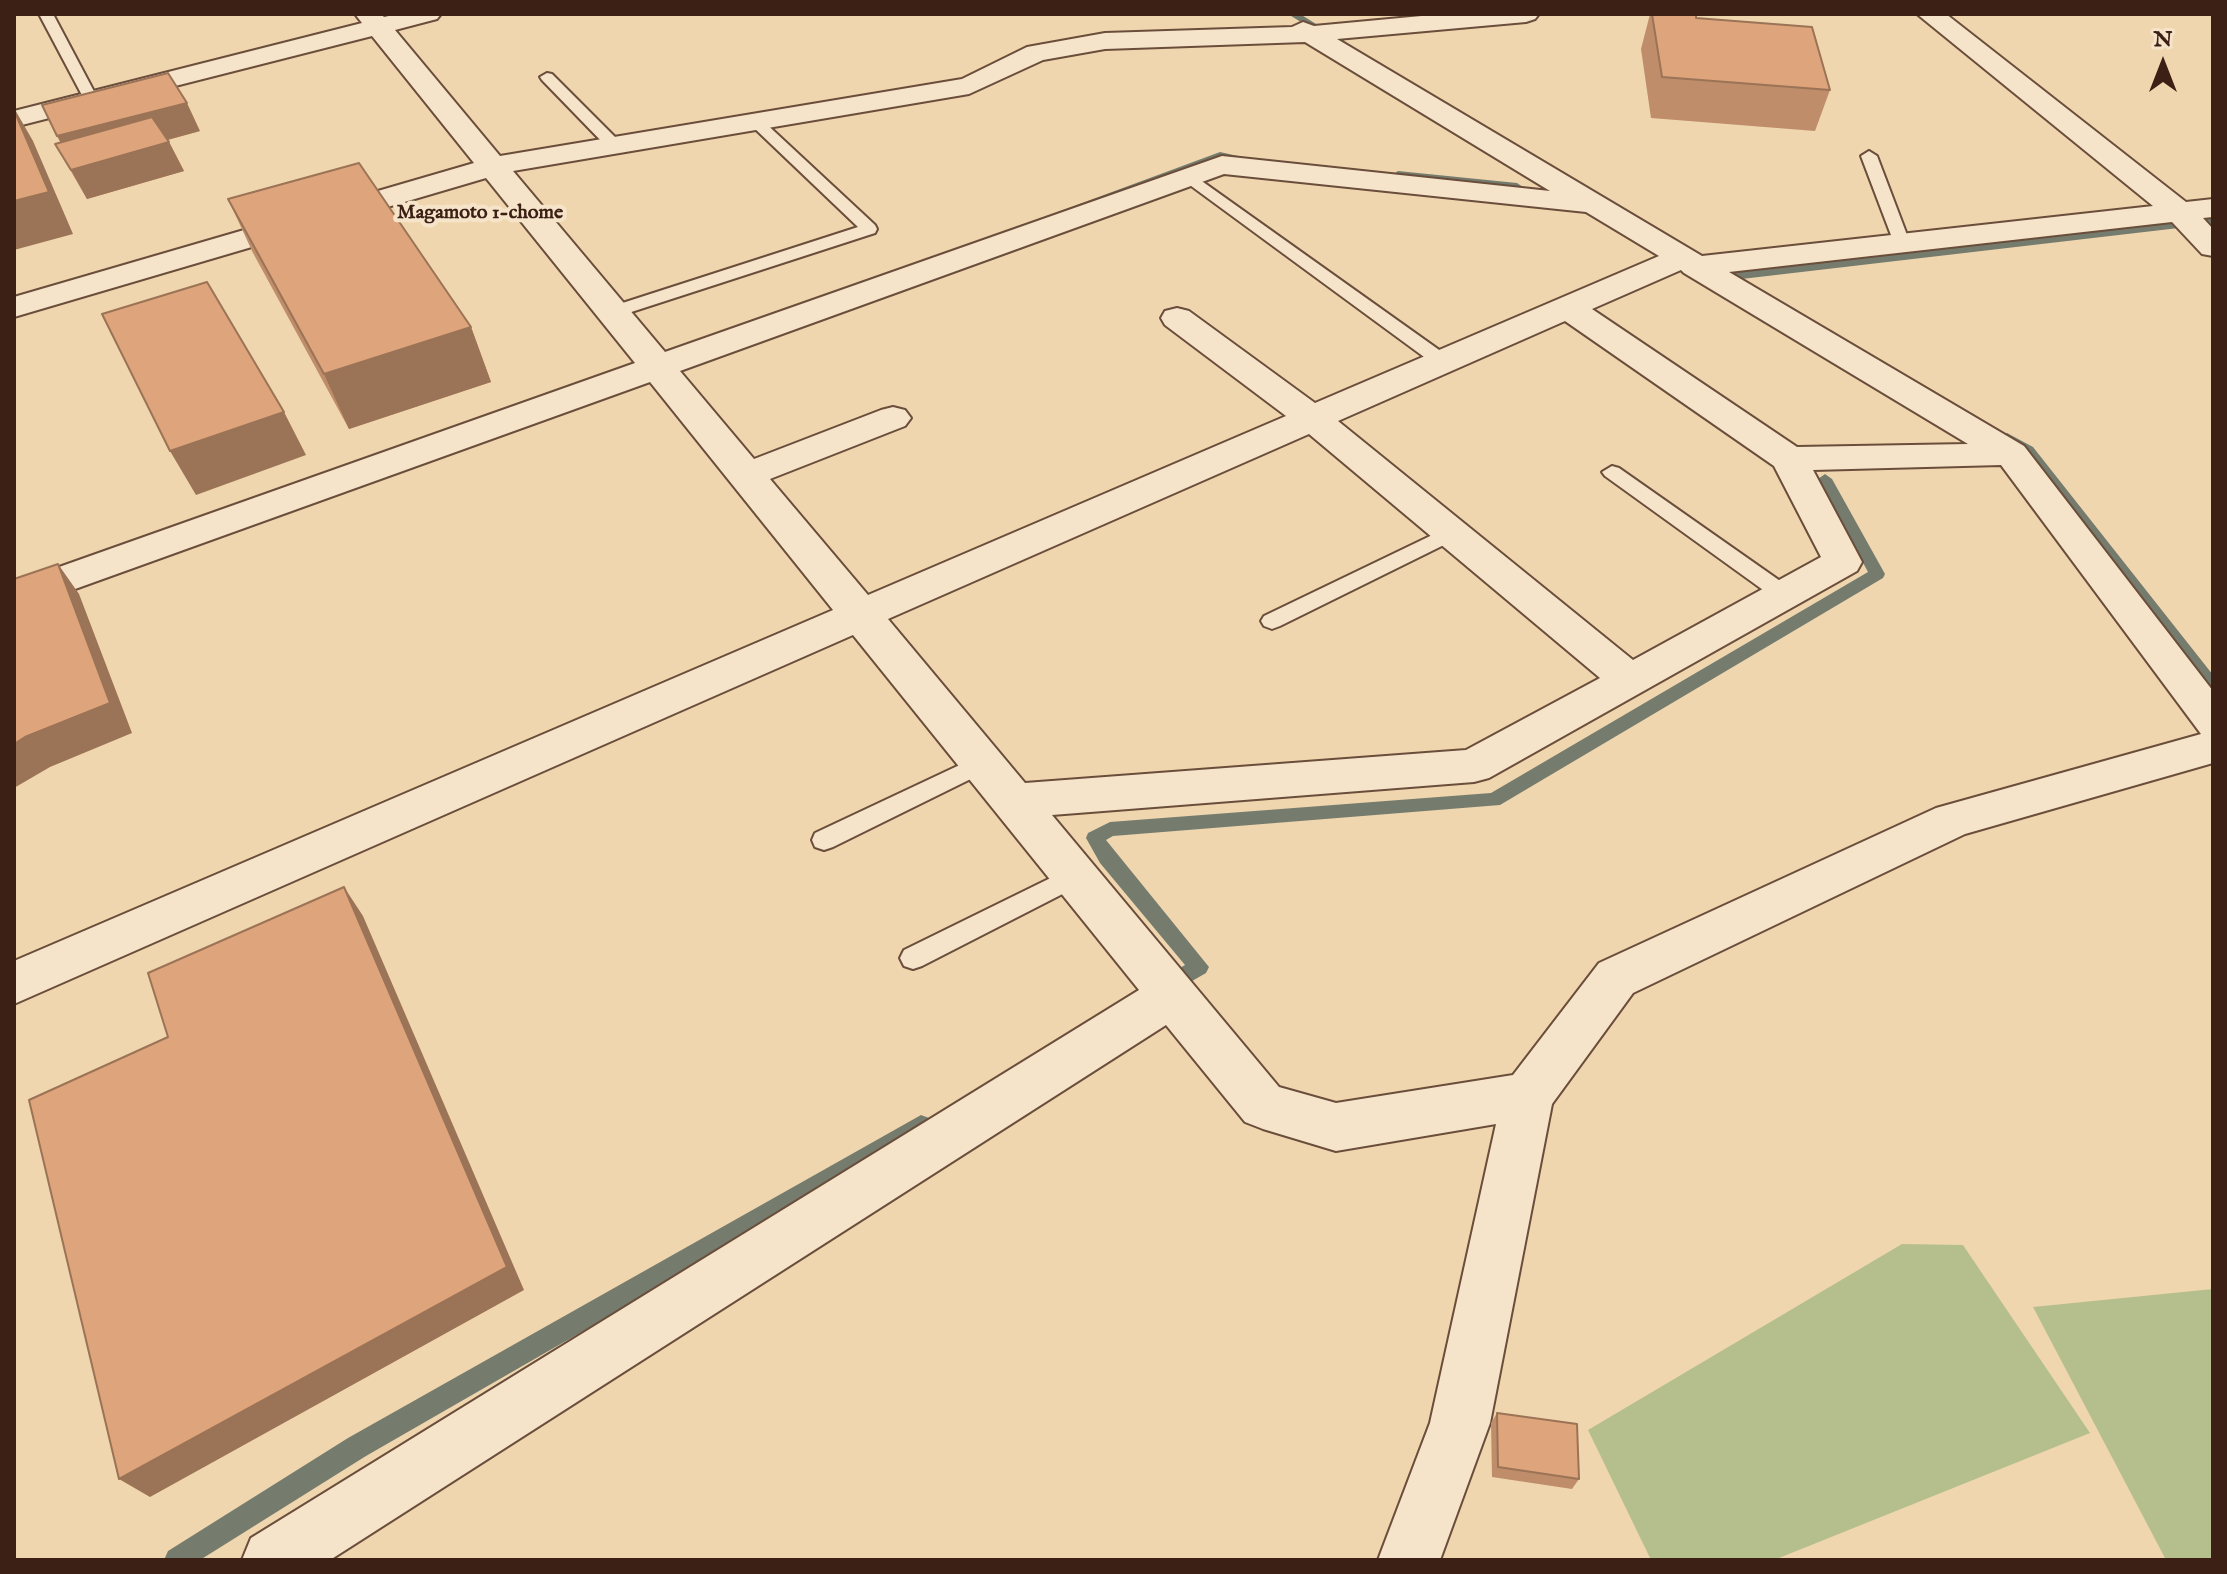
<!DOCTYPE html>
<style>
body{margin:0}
#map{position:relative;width:2227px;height:1574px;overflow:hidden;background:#f0d6ae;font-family:"IM FELL English",serif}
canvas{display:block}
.frame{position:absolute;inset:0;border:16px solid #3d2015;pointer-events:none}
.north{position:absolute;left:2123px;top:24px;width:80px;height:80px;-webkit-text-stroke:6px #f5e4ca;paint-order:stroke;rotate:0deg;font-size:22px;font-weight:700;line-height:32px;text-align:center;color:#3d2015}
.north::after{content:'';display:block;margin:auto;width:28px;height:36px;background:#3d2015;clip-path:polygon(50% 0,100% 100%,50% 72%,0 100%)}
</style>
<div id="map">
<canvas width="2227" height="1574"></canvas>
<div class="frame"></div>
<div class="north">N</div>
</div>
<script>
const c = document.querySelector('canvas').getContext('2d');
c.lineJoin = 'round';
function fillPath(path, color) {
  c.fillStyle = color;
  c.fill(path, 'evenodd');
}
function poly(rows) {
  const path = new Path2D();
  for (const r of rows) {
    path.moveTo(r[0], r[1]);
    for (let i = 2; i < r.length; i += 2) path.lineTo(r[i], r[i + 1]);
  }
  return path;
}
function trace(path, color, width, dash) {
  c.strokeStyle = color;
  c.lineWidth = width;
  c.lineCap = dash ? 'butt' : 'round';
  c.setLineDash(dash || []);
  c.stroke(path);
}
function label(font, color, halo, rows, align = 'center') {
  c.font = font + ' "IM FELL English",serif';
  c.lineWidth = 8;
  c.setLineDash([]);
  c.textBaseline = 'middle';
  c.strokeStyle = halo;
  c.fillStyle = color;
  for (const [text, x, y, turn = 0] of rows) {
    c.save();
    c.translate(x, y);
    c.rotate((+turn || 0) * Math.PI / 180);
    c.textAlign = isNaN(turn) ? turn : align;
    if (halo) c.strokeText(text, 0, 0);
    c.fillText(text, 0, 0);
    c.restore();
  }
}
const green = poly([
 [1902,1244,1963,1245,2090,1433,1774,1560,1651,1560,1588,1430],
 [2213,1289,2213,1560,2166,1560,2033,1307]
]);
const stream = poly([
 [1288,14,1300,14,1337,37,1328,39,1288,14],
 [1220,152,1251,159,1245,163,1221,160,1068,215,1058,212,1220,152],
 [1398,171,1517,183,1523,187,1517,191,1394,178,1392,175,1398,171],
 [2213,216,2213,224,1733,280,1727,276,1733,272,2213,216],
 [2007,433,2033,447,2213,675,2213,693,2207,691,2023,453,2002,441,2002,435,2007,433],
 [1825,474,1832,479,1885,574,1883,578,1500,805,1113,836,1106,840,1209,967,1206,973,1173,992,1166,994,1159,992,1156,986,1159,980,1185,965,1100,863,1086,838,1088,833,1110,822,1491,793,1868,572,1818,479,1825,474],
 [921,1115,929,1118,932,1125,929,1132,366,1456,200,1560,164,1560,168,1551,348,1438,921,1115]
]);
const service = poly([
 [39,14,53,14,98,99,96,102,91,103,84,99,39,14],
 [547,73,552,74,620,142,620,148,608,148,542,80,540,77,547,73],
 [756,117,761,119,875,225,877,229,875,233,619,316,607,316,604,312,607,308,858,227,751,125,751,119,756,117],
 [1869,151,1877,156,1910,243,1908,247,1896,247,1894,243,1861,156,1869,151],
 [1189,172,1449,357,1451,361,1449,365,1435,365,1183,180,1183,174,1189,172],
 [1612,466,1619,468,1793,590,1796,595,1793,600,1777,600,1605,476,1602,472,1612,466],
 [1451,526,1461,533,1458,538,1280,626,1272,629,1264,626,1261,621,1264,616,1451,526],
 [983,754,991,757,995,763,991,769,833,847,824,850,815,847,812,840,815,833,983,754],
 [1075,866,1084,869,1088,876,1084,883,922,966,913,969,904,966,900,958,904,950,1075,866]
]);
const minor = poly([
 [355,14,381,14,384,17,398,14,441,14,437,19,395,30,500,156,962,79,1027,47,1105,33,1292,27,1303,22,1314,26,1443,14,1539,14,1535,19,1526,22,1337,39,1702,256,2153,206,1917,14,1946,14,2186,202,2213,199,2213,217,2203,218,2213,229,2213,256,2202,254,2172,222,1729,272,2024,446,2213,691,2213,763,1965,834,1633,993,1552,1104,1490,1423,1440,1560,1378,1560,1430,1423,1496,1124,1336,1151,1263,1129,1245,1122,1166,1025,330,1560,242,1560,251,1538,1139,990,853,635,14,1004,14,961,833,610,650,382,14,611,14,583,635,363,486,178,14,317,14,297,474,163,372,36,14,127,14,111,362,23,355,14],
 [1305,42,1550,191,1222,156,665,352,513,171,969,94,1043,60,1105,49,1305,42],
 [1224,174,1586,212,1659,256,1315,403,1189,311,1177,308,1165,311,1161,318,1165,325,1286,416,868,595,770,479,905,426,911,418,905,410,893,407,881,410,754,459,680,371,1224,174],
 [1681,270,1684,273,1968,444,1797,447,1592,309,1681,270],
 [1565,321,1774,466,1821,557,1633,660,1338,421,1565,321],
 [1309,434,1600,678,1466,750,1025,783,888,619,1309,434],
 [2001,465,2201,734,1936,808,1599,963,1513,1075,1336,1103,1279,1087,1052,815,1474,782,1489,778,1857,571,1862,562,1813,470,2001,465]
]);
const wall = poly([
 [1650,14,1696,14,1696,18,1830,90,1815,131,1651,118,1641,49],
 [200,131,168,140,184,171,87,199,55,144],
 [228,199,471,327,491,382,349,429,253,253],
 [1497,1413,1579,1479,1572,1489,1492,1477,1491,1423]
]);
const shadedWall = poly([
 [187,103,200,131,73,165,57,136],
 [14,108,33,141,73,234,14,250],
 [169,142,184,171,87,199,71,170],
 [471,327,491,382,349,429,324,374],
 [284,412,306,455,196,495,170,451],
 [58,564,79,594,132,733,50,767,14,788,14,744],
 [344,887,363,916,524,1290,150,1497,119,1479]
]);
const building = poly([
 [1652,14,1696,14,1696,18,1812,27,1830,90,1662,77,1652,14],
 [168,73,187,103,57,136,42,105,168,73],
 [14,110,49,192,14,201,14,110],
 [152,117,169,142,71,170,55,144,152,117],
 [359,163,471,327,324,374,228,199,359,163],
 [207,282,284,412,170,451,102,314,207,282],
 [58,564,110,703,25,737,14,744,14,579,58,564],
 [344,887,507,1267,119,1479,29,1100,168,1037,148,973,344,887],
 [1497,1413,1577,1424,1579,1479,1498,1467,1497,1413]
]);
const farNeighbourhoodnames = [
 ["Magamoto 1-chome",480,214]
];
fillPath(green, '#b5bf8e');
fillPath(stream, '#757c6e');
trace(service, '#6a4e3b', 4);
trace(minor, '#6a4e3b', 4);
fillPath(service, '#f5e4ca');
fillPath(minor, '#f5e4ca');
fillPath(wall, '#bf8d6a');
fillPath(shadedWall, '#9b7356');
fillPath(building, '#dea47b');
trace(building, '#9b7356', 2);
label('bold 20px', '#3d2015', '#f5e4ca', farNeighbourhoodnames);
</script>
